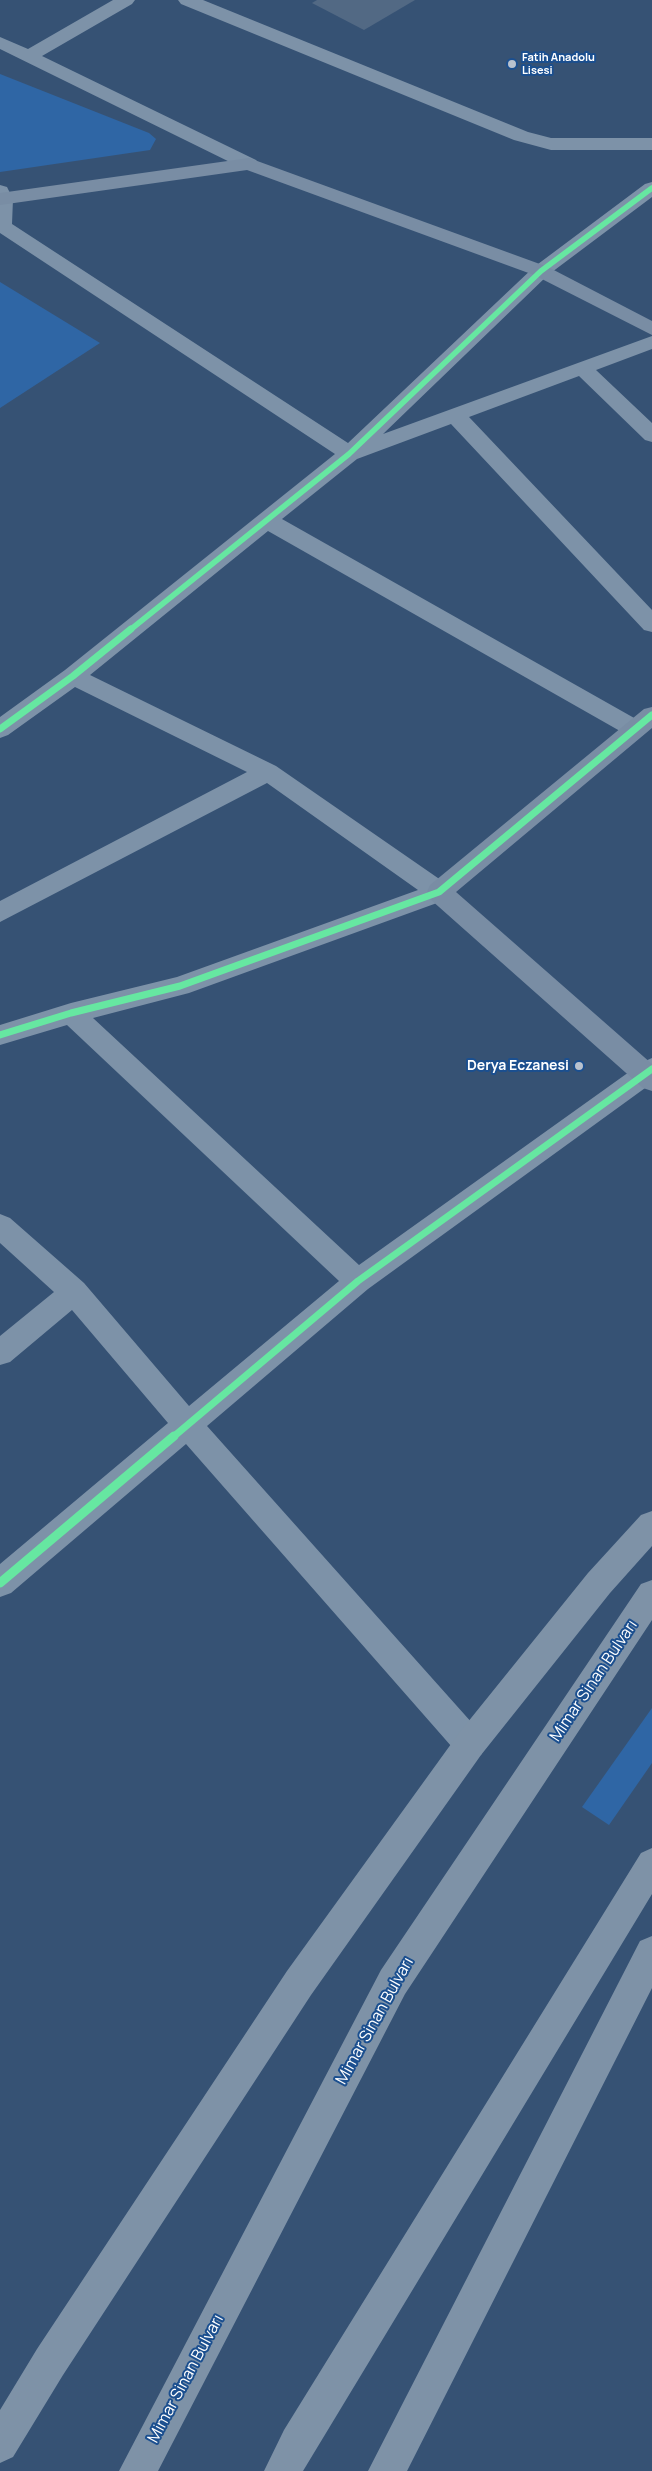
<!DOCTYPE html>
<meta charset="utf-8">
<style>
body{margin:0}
canvas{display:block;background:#365274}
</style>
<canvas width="652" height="2471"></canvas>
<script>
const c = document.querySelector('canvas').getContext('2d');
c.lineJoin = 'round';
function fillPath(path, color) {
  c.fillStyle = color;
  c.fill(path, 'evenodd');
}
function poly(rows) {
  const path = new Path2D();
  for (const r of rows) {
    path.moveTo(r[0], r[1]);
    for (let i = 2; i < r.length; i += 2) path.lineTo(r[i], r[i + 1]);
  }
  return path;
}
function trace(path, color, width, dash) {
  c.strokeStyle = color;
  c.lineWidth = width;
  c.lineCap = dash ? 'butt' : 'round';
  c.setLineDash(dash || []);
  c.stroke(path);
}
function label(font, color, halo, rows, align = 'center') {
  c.font = font + ' Manrope,sans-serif';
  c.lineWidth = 4;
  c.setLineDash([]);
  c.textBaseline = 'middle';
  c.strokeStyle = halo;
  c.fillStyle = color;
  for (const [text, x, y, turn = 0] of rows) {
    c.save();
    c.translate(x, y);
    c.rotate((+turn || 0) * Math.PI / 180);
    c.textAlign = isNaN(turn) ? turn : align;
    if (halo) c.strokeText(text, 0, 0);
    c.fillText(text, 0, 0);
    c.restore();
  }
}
const green = poly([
 [0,74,149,133,156,139,150,150,0,172],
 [0,282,100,343,0,408],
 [652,1708,652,1763,609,1825,582,1807]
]);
const building = poly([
 [317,0,415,0,364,30,312,3]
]);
const street = poly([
 [113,0,135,0,132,4,42,56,256,160,259,164,256,168,242,168,0,49,0,37,28,49,113,0],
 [178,0,203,0,528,132,551,138,652,138,652,150,551,150,514,140,181,4,178,0],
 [652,182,652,197,548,275,383,434,652,336,652,349,596,370,652,423,652,442,645,440,579,376,469,417,652,610,652,632,644,630,451,424,357,459,282,519,643,723,647,729,643,735,635,738,627,735,268,531,90,675,276,766,448,885,451,892,448,899,189,993,93,1018,359,1265,643,1062,652,1058,652,1083,368,1289,207,1426,481,1733,486,1744,481,1755,470,1759,459,1755,186,1444,11,1593,0,1597,0,1564,168,1423,72,1310,10,1362,0,1365,0,1336,54,1292,0,1243,0,1214,10,1218,84,1283,189,1406,339,1281,67,1025,0,1045,0,1025,71,1003,177,977,418,890,267,783,0,922,0,901,247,772,75,687,8,735,0,738,0,717,65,670,335,454,0,233,0,185,7,187,13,199,12,224,348,443,534,267,645,184,652,182]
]);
const secondary = poly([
 [249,158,548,267,652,321,652,335,534,275,247,170,0,205,0,193,249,158],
 [652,707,652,728,456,892,652,1064,652,1091,643,1088,430,899,427,892,430,885,644,709,652,707]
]);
const highway = poly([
 [652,1511,652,1546,610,1593,481,1755,311,1995,63,2375,13,2457,0,2463,0,2410,37,2349,287,1971,459,1733,588,1573,641,1515,652,1511],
 [652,1580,652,1620,405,1994,158,2471,119,2471,381,1970,641,1584,652,1580],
 [652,1848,652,1894,303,2471,264,2471,284,2430,641,1853,652,1848],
 [652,1936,652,1988,407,2471,368,2471,640,1941,652,1936]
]);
const cyclewayFar2 = poly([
 [130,630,349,454,541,271,652,188]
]);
const cyclewayFar1 = poly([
 [0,729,73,676,131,629],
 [0,1035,71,1013,180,986,439,892,652,715],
 [172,1438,358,1281,652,1069]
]);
const cycleway = poly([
 [0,1583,174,1436]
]);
const markers = [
 [512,64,5,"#b9c2ce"],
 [579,1066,5,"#b9c2ce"]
];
const farPoinames = [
 ["Fatih Anadolu",522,58],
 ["Lisesi",522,71]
];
const poiNames = [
 ["Derya Eczanesi",569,1066]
];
const nearStreetnames = [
 ["Mimar Sinan Bulvarı",594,1681,-56],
 ["Mimar Sinan Bulvarı",375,2021,-61],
 ["Mimar Sinan Bulvarı",186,2379,-62]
];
fillPath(green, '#2f66a5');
fillPath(building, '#526984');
fillPath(street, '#7d92a8');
fillPath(secondary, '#798da4');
fillPath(highway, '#7e92a7');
trace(cyclewayFar2, '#66e7a1', 5.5);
trace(cyclewayFar1, '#66e7a1', 7);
trace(cycleway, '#66e7a1', 9);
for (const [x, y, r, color] of markers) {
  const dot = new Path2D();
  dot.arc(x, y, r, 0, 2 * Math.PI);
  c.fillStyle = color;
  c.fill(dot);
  trace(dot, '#1b4f8f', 2);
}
label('bold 11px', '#fff', '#1b4f8f', farPoinames, 'left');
label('bold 14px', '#fff', '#1b4f8f', poiNames, 'right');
label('16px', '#fff', '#1b4f8f', nearStreetnames);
</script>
